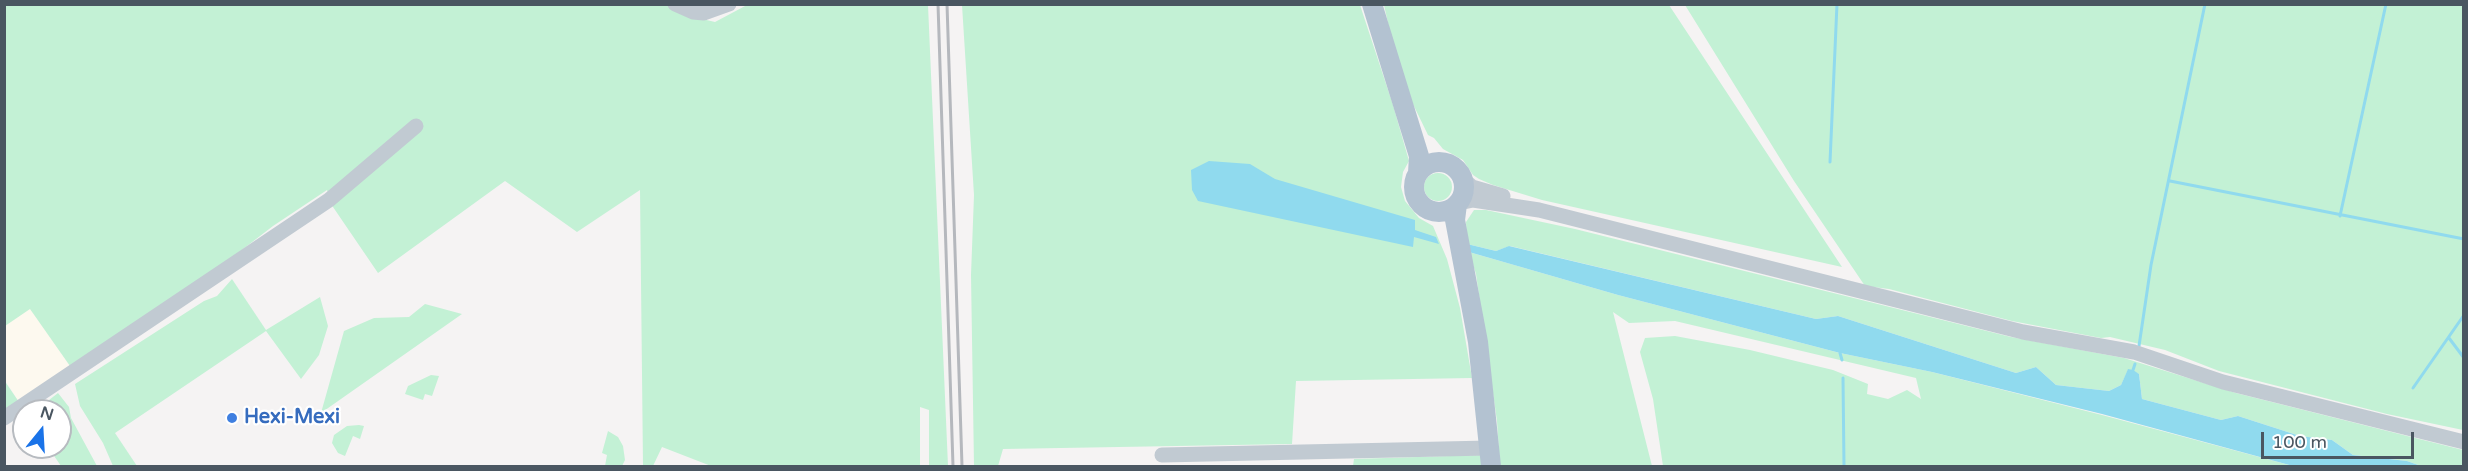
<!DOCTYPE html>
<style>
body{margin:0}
#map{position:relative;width:2468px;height:471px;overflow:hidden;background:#f5f3f3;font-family:"Varela Round",sans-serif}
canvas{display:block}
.frame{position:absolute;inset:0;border:6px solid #4a5661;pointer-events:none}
.north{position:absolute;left:12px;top:399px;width:60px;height:60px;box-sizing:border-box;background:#fff;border:2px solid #b7bbc0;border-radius:50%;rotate:18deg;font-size:16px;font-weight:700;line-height:24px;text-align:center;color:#4a5661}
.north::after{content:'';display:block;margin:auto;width:21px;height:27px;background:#1a73e8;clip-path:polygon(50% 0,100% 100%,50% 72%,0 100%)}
.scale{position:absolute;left:2261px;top:432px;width:153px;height:27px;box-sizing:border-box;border:3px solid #4a5661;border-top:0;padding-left:8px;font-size:18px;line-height:21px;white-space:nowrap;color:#4a5661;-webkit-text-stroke:4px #fff;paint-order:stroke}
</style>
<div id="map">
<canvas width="2468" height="471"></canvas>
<div class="frame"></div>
<div class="north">N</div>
<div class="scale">100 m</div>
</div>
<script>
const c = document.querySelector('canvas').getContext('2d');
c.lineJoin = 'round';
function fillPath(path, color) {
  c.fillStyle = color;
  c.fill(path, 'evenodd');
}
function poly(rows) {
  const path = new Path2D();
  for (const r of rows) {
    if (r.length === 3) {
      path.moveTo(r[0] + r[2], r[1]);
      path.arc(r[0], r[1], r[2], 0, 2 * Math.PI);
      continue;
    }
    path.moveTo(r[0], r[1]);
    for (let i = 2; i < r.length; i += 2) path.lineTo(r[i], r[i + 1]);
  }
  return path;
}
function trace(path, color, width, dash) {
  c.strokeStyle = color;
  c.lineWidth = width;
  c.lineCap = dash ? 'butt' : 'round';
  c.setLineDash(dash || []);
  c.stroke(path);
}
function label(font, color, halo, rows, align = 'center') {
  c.font = font + ' "Varela Round",sans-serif';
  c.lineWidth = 4.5;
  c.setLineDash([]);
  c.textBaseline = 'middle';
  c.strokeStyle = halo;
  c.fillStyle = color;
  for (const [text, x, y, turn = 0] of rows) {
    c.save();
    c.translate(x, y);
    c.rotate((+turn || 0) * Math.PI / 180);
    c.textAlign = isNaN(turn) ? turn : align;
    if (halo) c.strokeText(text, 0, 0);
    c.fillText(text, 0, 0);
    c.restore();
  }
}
const commercial = poly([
 [30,308,70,366,19,402,5,380,4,326]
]);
const green = poly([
 [665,4,685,15,715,22,747,5,928,5,948,466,929,466,929,410,920,407,920,466,711,466,662,447,653,466,643,466,640,190,577,232,505,181,378,273,333,207,327,190,273,226,221,266,70,366,30,309,5,326,5,5],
 [962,5,1360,5,1393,105,1409,161,1403,172,1401,187,1405,201,1419,218,1433,226,1447,259,1460,308,1472,378,1296,381,1292,444,1003,449,998,466,974,466,971,275,974,195],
 [1384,5,1669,5,1842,267,1542,200,1493,185,1479,179,1473,175,1463,160,1443,149,1434,138,1428,135,1410,98,1393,45],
 [1685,5,2463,5,2463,430,2387,414,2219,371,2165,350,2110,337,2101,338,2012,321,1889,289,1865,286,1794,181],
 [1438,187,14],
 [1474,210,1486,210,1575,229,2011,337,2124,358,2236,393,2463,450,2463,466,2421,466,2407,461,2353,455,2332,440,2300,436,2238,416,2221,420,2142,399,2139,374,2128,370,2121,385,2109,391,2056,385,2036,367,2016,373,1838,316,1816,319,1510,246,1496,251,1467,244,1466,222],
 [1469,252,1618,295,1840,353,1932,372,2102,415,2293,466,1663,466,1653,399,1640,352,1645,338,1675,336,1750,350,1833,370,1868,384,1867,394,1888,399,1907,390,1921,399,1916,378,1675,321,1629,323,1613,312,1652,466,1500,466,1497,421,1476,274],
 [232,279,266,330,320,297,328,326,319,355,301,379,266,331,115,433,137,466,113,466,103,443,80,406,75,384,204,301,217,296],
 [425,304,462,314,321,413,344,331,374,318,409,317],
 [431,375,439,376,432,396,425,394,423,400,405,394,408,386],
 [4,380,19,402,4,411],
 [58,393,69,407,71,418,97,466,61,466,48,447,60,447,60,411,35,411],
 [359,425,364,426,360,439,353,436,345,456,338,453,332,443,334,435,347,426],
 [608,431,618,437,623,446,625,460,622,466,605,466,607,455,602,453],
 [1482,455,1483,466,1353,466,1354,459]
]);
const water = poly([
 [1209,161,1250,164,1275,179,1415,220,1415,230,1436,237,1439,244,1414,237,1413,247,1198,201,1192,190,1191,170],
 [1467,244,1496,251,1509,246,1816,319,1838,316,2016,373,2036,367,2056,385,2109,391,2121,385,2128,369,2133,370,2139,374,2142,399,2221,420,2238,416,2300,436,2332,440,2353,455,2407,461,2421,466,2293,466,2102,414,1932,372,1840,353,1618,295,1469,252]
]);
const stream = poly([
 [1830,162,1837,4],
 [2170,181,2464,239],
 [2340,216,2386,4],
 [2449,338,2464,358],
 [2139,346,2151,265,2205,4],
 [1840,353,1842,360],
 [2133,370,2135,364],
 [1843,378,1844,466],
 [2413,388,2464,315]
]);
const minor = poly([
 [675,4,693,12,704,13,729,4],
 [1461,177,1472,187,1503,196],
 [1459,203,1473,200,1539,210,2023,332,2134,352,2223,382,2464,442],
 [4,418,329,200,416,126],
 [1162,455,1489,448]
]);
const major = poly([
 [1372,4,1419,156,1418,173],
 [1439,187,25],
 [1457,204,1455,220,1478,342,1491,466]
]);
const rail = poly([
 [938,4,953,466],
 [947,4,962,466]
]);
const markers = [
 [232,418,6,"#3f7fe0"]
];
const shopNames = [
 ["Hexi-Mexi",244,418]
];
fillPath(commercial, '#fdf9ef');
fillPath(green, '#c3f1d5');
fillPath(water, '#90daee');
trace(stream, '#90daee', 3);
trace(minor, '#c1cad2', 15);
trace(major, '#b3c2d1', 20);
trace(rail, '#b5b8bd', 3);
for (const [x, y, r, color] of markers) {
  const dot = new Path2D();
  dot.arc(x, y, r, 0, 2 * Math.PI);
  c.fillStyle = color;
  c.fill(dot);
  trace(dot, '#fff', 2);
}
label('bold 20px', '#366cbe', '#fff', shopNames, 'left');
</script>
